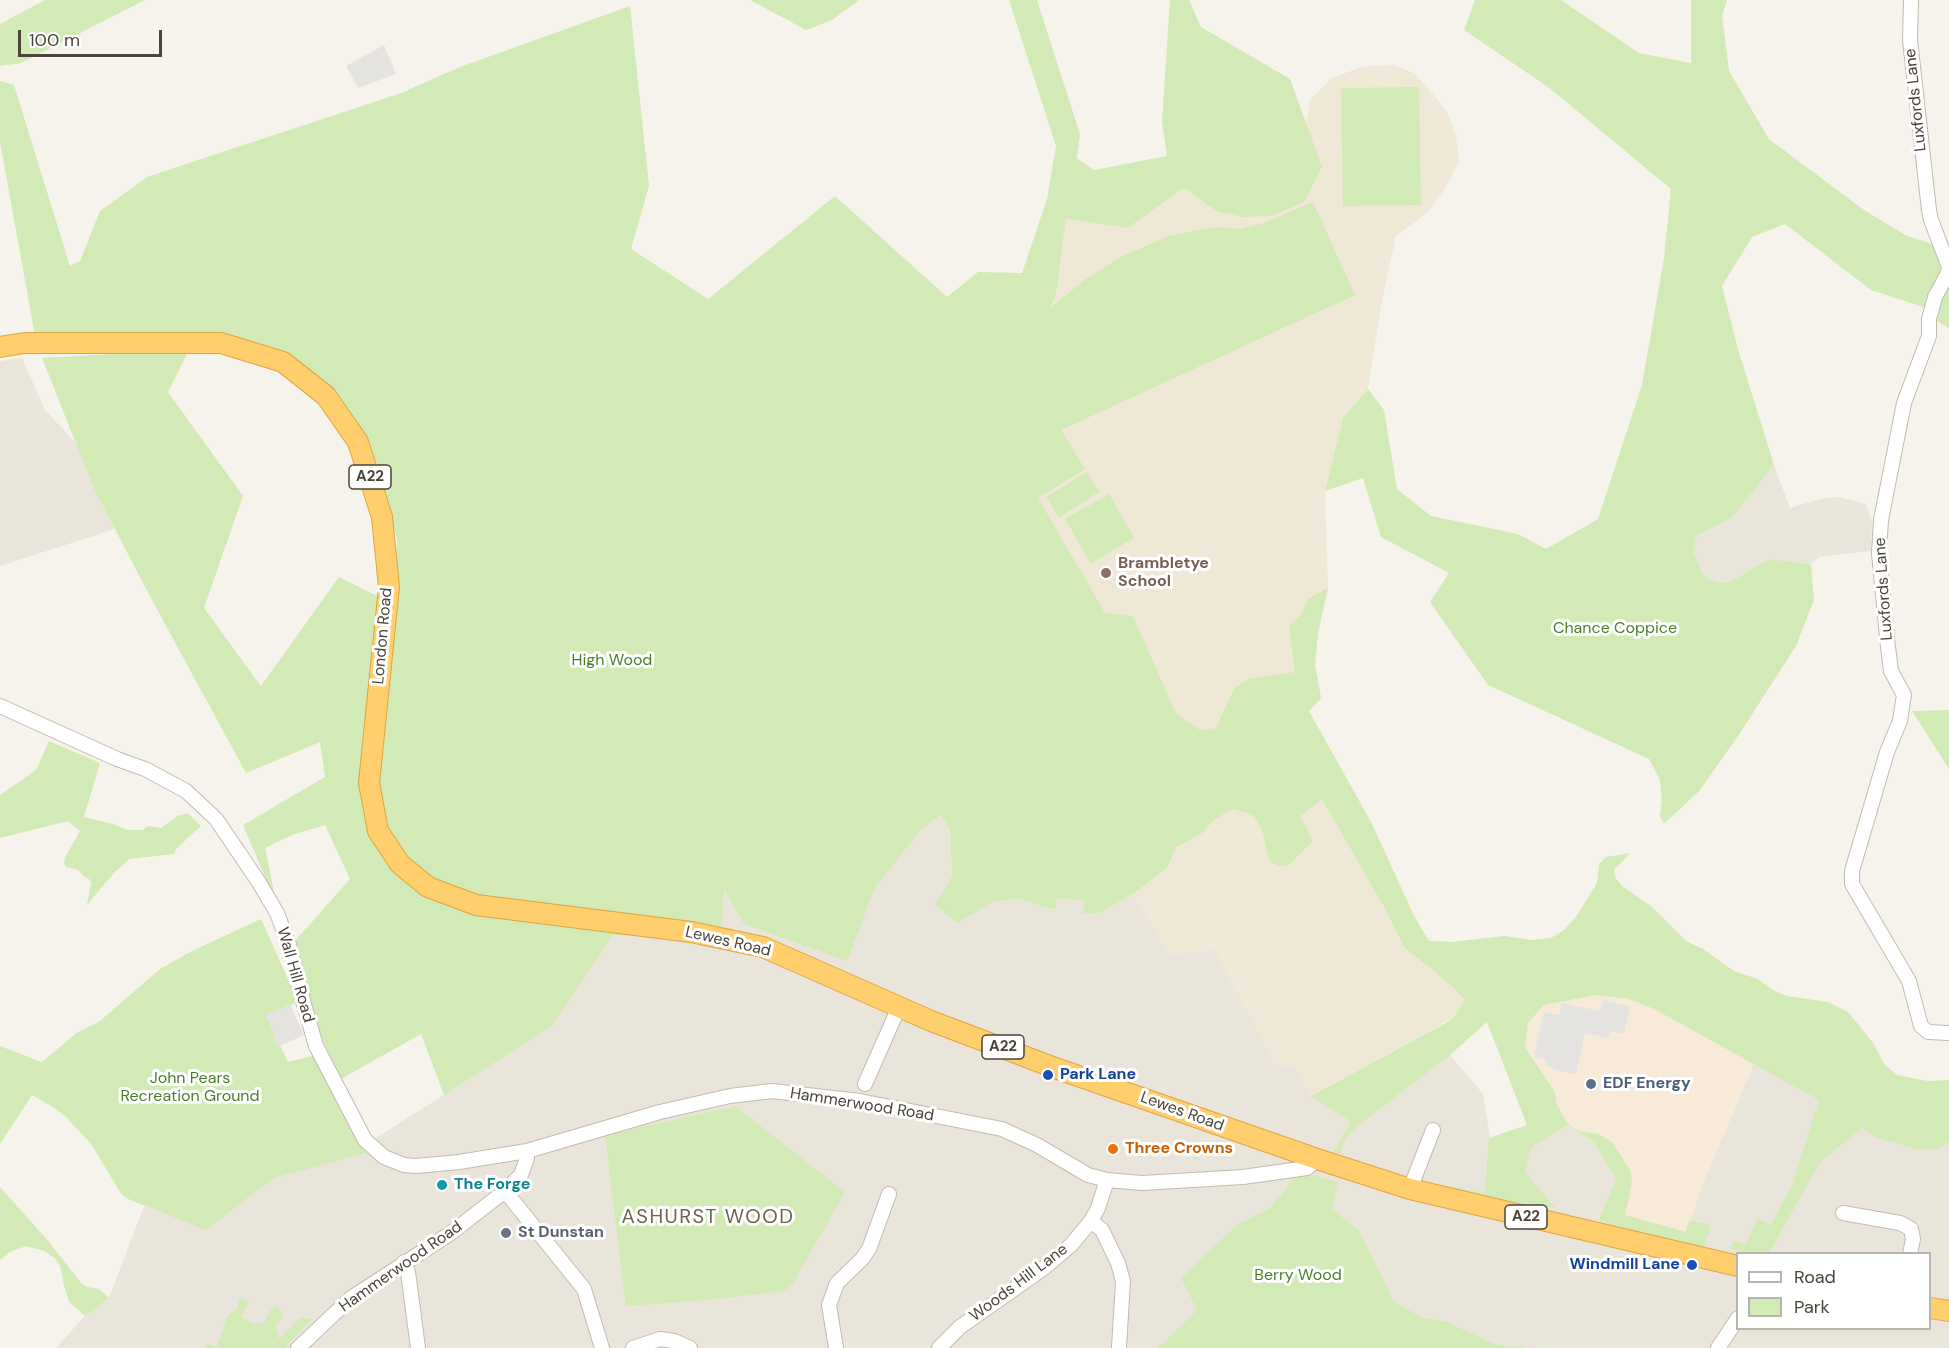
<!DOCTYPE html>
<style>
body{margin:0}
#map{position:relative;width:1949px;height:1348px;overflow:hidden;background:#f6f3ec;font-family:"DM Sans",sans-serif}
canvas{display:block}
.legend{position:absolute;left:1736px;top:1252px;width:195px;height:78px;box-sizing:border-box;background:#fff;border:2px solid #b7b4b0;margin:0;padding:8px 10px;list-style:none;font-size:18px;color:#4b4439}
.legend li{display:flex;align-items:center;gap:12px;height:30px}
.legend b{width:30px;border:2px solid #b7b4b0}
.scale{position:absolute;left:18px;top:30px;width:144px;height:27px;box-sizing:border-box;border:3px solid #4b4439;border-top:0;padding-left:8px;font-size:18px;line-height:21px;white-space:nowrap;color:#4b4439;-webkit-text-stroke:4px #fff;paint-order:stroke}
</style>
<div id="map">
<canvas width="1949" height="1348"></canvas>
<ul class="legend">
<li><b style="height:8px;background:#fff"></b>Road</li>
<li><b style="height:16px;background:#d2eab5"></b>Park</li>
</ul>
<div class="scale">100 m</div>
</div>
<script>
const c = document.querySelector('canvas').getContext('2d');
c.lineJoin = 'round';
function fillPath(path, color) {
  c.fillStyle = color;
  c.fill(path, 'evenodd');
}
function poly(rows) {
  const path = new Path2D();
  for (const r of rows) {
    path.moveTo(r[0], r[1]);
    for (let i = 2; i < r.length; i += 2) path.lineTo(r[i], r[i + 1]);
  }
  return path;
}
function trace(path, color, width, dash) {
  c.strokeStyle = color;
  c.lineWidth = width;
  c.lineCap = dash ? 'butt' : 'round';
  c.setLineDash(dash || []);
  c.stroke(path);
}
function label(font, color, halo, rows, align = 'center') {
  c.font = font + ' "DM Sans",sans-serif';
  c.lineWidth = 6;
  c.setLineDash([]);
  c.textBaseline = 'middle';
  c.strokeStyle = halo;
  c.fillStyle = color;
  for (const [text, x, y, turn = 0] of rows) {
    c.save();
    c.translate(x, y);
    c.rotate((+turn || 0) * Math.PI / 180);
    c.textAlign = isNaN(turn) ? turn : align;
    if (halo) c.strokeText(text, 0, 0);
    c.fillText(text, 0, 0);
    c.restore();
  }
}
const residential = poly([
 [22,358,45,410,76,443,95,491,115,529,0,566,0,361],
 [1774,465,1790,508,1820,499,1839,497,1866,504,1872,522,1871,551,1819,557,1811,564,1769,559,1730,582,1720,583,1710,580,1702,571,1694,552,1695,541,1698,535,1732,518],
 [940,815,950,829,952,876,935,904,1019,899,1054,910,1057,898,1085,901,1082,914,1100,913,1134,893,1170,955,1215,948,1274,1064,1294,1065,1312,1096,1358,1126,1450,1055,1483,1094,1490,1138,1531,1148,1566,1125,1594,1142,1616,1179,1600,1220,1710,1225,1690,1220,1705,1178,1754,1063,1819,1100,1940,1148,1949,1143,1949,1348,1556,1348,1517,1347,1495,1344,1445,1321,1421,1317,1394,1301,1359,1230,1332,1209,1299,1172,1270,1208,1238,1224,1220,1242,1198,1310,1158,1348,56,1348,85,1316,109,1298,144,1206,207,1229,274,1178,351,1154,552,1026,613,935,721,933,723,888,802,944,846,960,875,888,921,830],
 [1738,1254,1930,1254,1930,1328,1738,1328]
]);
const commercial = poly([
 [1597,995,1629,999,1654,1009,1754,1063,1705,1178,1686,1232,1624,1215,1632,1182,1599,1134,1578,1131,1568,1124,1557,1105,1555,1092,1525,1047,1528,1023,1544,1005]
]);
const education = poly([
 [1394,65,1414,73,1432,93,1447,112,1456,135,1459,161,1446,187,1427,213,1396,236,1381,305,1368,389,1343,418,1325,491,1328,588,1318,633,1315,665,1321,698,1309,711,1372,824,1414,916,1429,941,1452,942,1465,1000,1451,1019,1311,1096,1294,1065,1274,1064,1215,948,1170,955,1123,877,1176,713,1133,616,1105,614,926,310,1056,295,1066,219,1128,228,1184,188,1216,211,1322,167,1306,125,1310,100,1332,78,1364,66]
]);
const green = poly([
 [45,0,145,0,21,63,0,66,0,24],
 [750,0,859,0,832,20,806,30],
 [1009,0,1037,0,1080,134,1077,158,1094,170,1167,156,1162,122,1170,0,1189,0,1201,27,1290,79,1322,167,1304,202,1272,216,1243,217,1216,211,1184,188,1128,228,1066,219,1056,295,1049,309,1086,279,1121,257,1168,236,1216,227,1240,229,1261,224,1313,202,1355,295,1061,430,1085,469,1038,498,1105,613,1133,616,1176,713,1200,730,1216,728,1234,689,1247,679,1295,672,1289,626,1301,615,1308,599,1328,588,1318,633,1315,665,1321,698,1309,711,1372,824,1414,916,1429,941,1452,942,1505,936,1531,940,1551,938,1564,930,1575,918,1597,883,1599,864,1606,857,1630,853,1614,870,1615,877,1622,886,1651,906,1686,941,1703,949,1734,971,1758,979,1773,990,1787,996,1828,1002,1848,1012,1874,1044,1884,1064,1897,1075,1928,1081,1949,1080,1949,1143,1940,1148,1920,1150,1877,1138,1862,1128,1820,1162,1769,1253,1752,1253,1730,1249,1733,1241,1746,1245,1757,1218,1771,1225,1793,1183,1819,1100,1654,1009,1629,999,1597,995,1544,1005,1528,1023,1525,1047,1555,1092,1557,1105,1568,1124,1579,1131,1599,1134,1612,1142,1630,1170,1632,1182,1625,1215,1685,1232,1690,1220,1711,1225,1704,1247,1636,1232,1599,1220,1616,1179,1594,1142,1567,1125,1531,1148,1525,1172,1555,1208,1419,1187,1420,1182,1485,1193,1489,1138,1527,1125,1487,1022,1450,1055,1358,1126,1345,1139,1340,1154,1334,1151,1351,1122,1311,1096,1451,1020,1465,1000,1451,985,1404,947,1387,912,1322,799,1300,816,1313,841,1289,865,1281,866,1272,863,1268,855,1262,830,1257,820,1250,813,1232,809,1214,820,1201,834,1176,847,1167,868,1134,893,1100,913,1082,914,1085,901,1057,898,1055,910,1019,899,994,901,957,923,935,904,952,876,950,829,940,815,921,830,875,888,847,961,744,924,724,889,721,933,613,935,552,1026,444,1095,421,1034,341,1079,313,1019,295,941,350,879,325,825,292,835,265,848,274,892,271,891,243,825,325,777,320,742,246,773,152,600,95,491,42,358,189,350,168,392,243,496,204,608,261,686,339,577,383,599,398,542,369,440,336,391,271,348,35,336,0,142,0,81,14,85,70,266,80,261,100,211,147,177,401,93,460,67,630,6,649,186,631,249,708,299,835,196,947,297,978,272,1022,273,1047,199,1056,146],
 [1475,0,1561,0,1639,53,1691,63,1691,0,1727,0,1722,16,1729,71,1769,139,1864,210,1907,236,1935,245,1945,269,1929,305,1923,307,1871,290,1785,224,1752,237,1722,286,1738,349,1774,465,1732,518,1698,535,1695,541,1694,552,1702,572,1710,580,1720,583,1730,582,1769,559,1811,564,1814,600,1796,646,1740,733,1700,790,1664,824,1660,816,1662,800,1660,780,1649,759,1488,685,1430,602,1449,573,1381,537,1363,478,1325,491,1343,418,1368,389,1384,410,1397,489,1431,516,1518,534,1546,549,1598,519,1642,385,1664,258,1671,189,1548,87,1464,30],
 [1419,87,1421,205,1343,206,1341,88],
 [1949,278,1949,328,1937,321,1937,300],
 [1087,472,1099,492,1059,517,1046,497],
 [1109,494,1134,538,1091,563,1065,519],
 [1949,710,1949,769,1912,711],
 [49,741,100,763,84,817,113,824,128,830,142,830,148,826,161,828,177,816,188,813,201,826,176,849,174,854,129,859,113,874,87,905,91,883,89,879,85,877,78,870,66,867,64,863,65,857,80,831,68,821,0,838,0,795,36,770],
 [261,919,298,1002,266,1016,288,1062,316,1055,350,1118,358,1144,363,1148,366,1153,274,1178,206,1230,128,1199,122,1195,91,1144,66,1117,53,1107,32,1095,0,1144,0,1046,42,1062,78,1032,100,1021,160,969,192,951],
 [735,1106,845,1192,793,1283,787,1289,778,1292,696,1301,626,1306,605,1135],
 [1299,1172,1338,1182,1332,1209,1359,1230,1394,1301,1421,1317,1445,1321,1495,1344,1517,1347,1556,1348,1158,1348,1197,1310,1181,1278,1238,1224,1270,1208],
 [0,1187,49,1242,82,1284,88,1287,99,1289,109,1298,85,1316,69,1302,64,1286,61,1268,56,1259,44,1251,26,1246,10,1252,0,1260],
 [240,1298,249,1301,241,1317,253,1324,264,1323,269,1312,275,1306,280,1309,283,1316,275,1327,279,1339,300,1317,312,1319,284,1348,206,1348,207,1344,217,1347,228,1315,236,1311]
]);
const parking = poly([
 [384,45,396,74,358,88,346,66],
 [1603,1000,1630,1006,1624,1034,1610,1031,1609,1038,1585,1033,1576,1073,1570,1074,1546,1066,1547,1060,1534,1057,1544,1012,1559,1015,1562,1003,1600,1011],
 [290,1004,304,1035,278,1047,266,1015]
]);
const minor = poly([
 [1911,0,1910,40,1929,210,1931,220,1949,267,1948,273,1935,297,1929,319,1929,336,1904,403,1881,520,1879,553,1888,647,1891,671,1904,695,1903,701,1900,721,1887,752,1852,871,1852,884,1909,981,1921,1026,1928,1032,1949,1033],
 [0,706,117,759,145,769,186,791,216,819,258,881,277,913,289,945,303,1001,316,1046,365,1140,384,1157,404,1165,416,1166,459,1162,527,1151,660,1112,730,1096,772,1091,860,1101,1002,1129,1037,1145,1088,1175,1107,1180,1142,1183,1243,1177,1307,1168,1317,1159],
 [865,1084,899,1007],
 [1410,1189,1433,1130],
 [505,1191,584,1289,602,1348],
 [1843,1213,1900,1223,1911,1229,1913,1239,1910,1254],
 [1091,1221,1102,1230,1118,1263,1123,1281,1119,1348],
 [404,1262,408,1272,418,1348],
 [298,1348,351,1298,451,1233,505,1191,521,1175,527,1158,527,1151],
 [633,1348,660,1339,674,1341,690,1348],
 [836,1348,829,1305,837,1283,862,1259,869,1249,889,1194],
 [939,1348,960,1327,1044,1268,1071,1245,1091,1221,1098,1208,1107,1180],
 [1718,1348,1738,1318]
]);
const highway = poly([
 [0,347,25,343,221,343,283,362,326,396,358,442,382,517,389,587,369,783,378,831,400,864,428,887,476,905,691,932,763,947,931,1021,1058,1069,1317,1159,1410,1189,1738,1266],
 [1930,1308,1949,1311]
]);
const markers = [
 [1106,573,6,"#8d6e63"],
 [1048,1075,6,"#1a4fb4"],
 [1591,1084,6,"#5c6f8a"],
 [1113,1149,6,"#e8710a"],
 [442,1185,6,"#0f9aa8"],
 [506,1233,6,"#6b7280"],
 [1692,1265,6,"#1a4fb4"]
];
const shields = [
 [370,477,42],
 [1003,1047,42],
 [1526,1217,42]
];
const shieldNames = [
 ["A22",370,477],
 ["A22",1003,1047],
 ["A22",1526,1217]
];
const streetNames = [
 ["Luxfords Lane",1916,100,-96],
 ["Luxfords Lane",1884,589,-94],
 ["London Road",383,636,-85],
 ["Lewes Road",728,942,13],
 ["Wall Hill Road",295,975,74],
 ["Hammerwood Road",862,1105,9],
 ["Lewes Road",1182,1112,20],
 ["Hammerwood Road",401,1267,-35],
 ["Woods Hill Lane",1019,1283,-37]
];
const educationNames = [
 ["Brambletye",1118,564],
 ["School",1118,582]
];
const parkNames = [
 ["Chance Coppice",1615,629],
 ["High Wood",612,661],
 ["John Pears",190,1079],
 ["Recreation Ground",190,1097],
 ["Berry Wood",1298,1276]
];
const transitNames = [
 ["Park Lane",1060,1075],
 ["Windmill Lane",1680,1265,"right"]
];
const serviceNames = [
 ["EDF Energy",1603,1084]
];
const foodNames = [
 ["Three Crowns",1125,1149]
];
const cultureNames = [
 ["The Forge",454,1185]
];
const worshipNames = [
 ["St Dunstan",518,1233]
];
const quarterNames = [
 ["ASHURST WOOD",708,1218]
];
fillPath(residential, '#eae5da');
fillPath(commercial, '#f7ead8');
fillPath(education, '#efe8d6');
fillPath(green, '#d2eab5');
fillPath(parking, '#e5e3e0');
trace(minor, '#c2bbae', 16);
trace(highway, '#e0a43c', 22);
trace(minor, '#fff', 14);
trace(highway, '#ffcf6e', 20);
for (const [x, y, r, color] of markers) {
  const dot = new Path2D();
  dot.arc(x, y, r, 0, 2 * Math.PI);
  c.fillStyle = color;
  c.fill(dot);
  trace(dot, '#fff', 2);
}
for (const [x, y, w] of shields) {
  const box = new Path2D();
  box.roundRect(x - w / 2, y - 12, w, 24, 4.5);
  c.fillStyle = '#fff';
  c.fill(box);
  trace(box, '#4b4439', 1.5);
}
label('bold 15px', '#4b4439', null, shieldNames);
label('16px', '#4b4439', '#fff', streetNames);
label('bold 16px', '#785e54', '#fff', educationNames, 'left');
label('16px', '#4a7f2a', '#fff', parkNames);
label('bold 16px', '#164399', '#fff', transitNames, 'left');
label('bold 16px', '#4e5e75', '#fff', serviceNames, 'left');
label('bold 16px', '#c56008', '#fff', foodNames, 'left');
label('bold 16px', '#0d838f', '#fff', cultureNames, 'left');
label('bold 16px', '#5b616d', '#fff', worshipNames, 'left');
c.letterSpacing = '1.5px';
label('20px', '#6e6250', '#fff', quarterNames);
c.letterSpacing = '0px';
</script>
